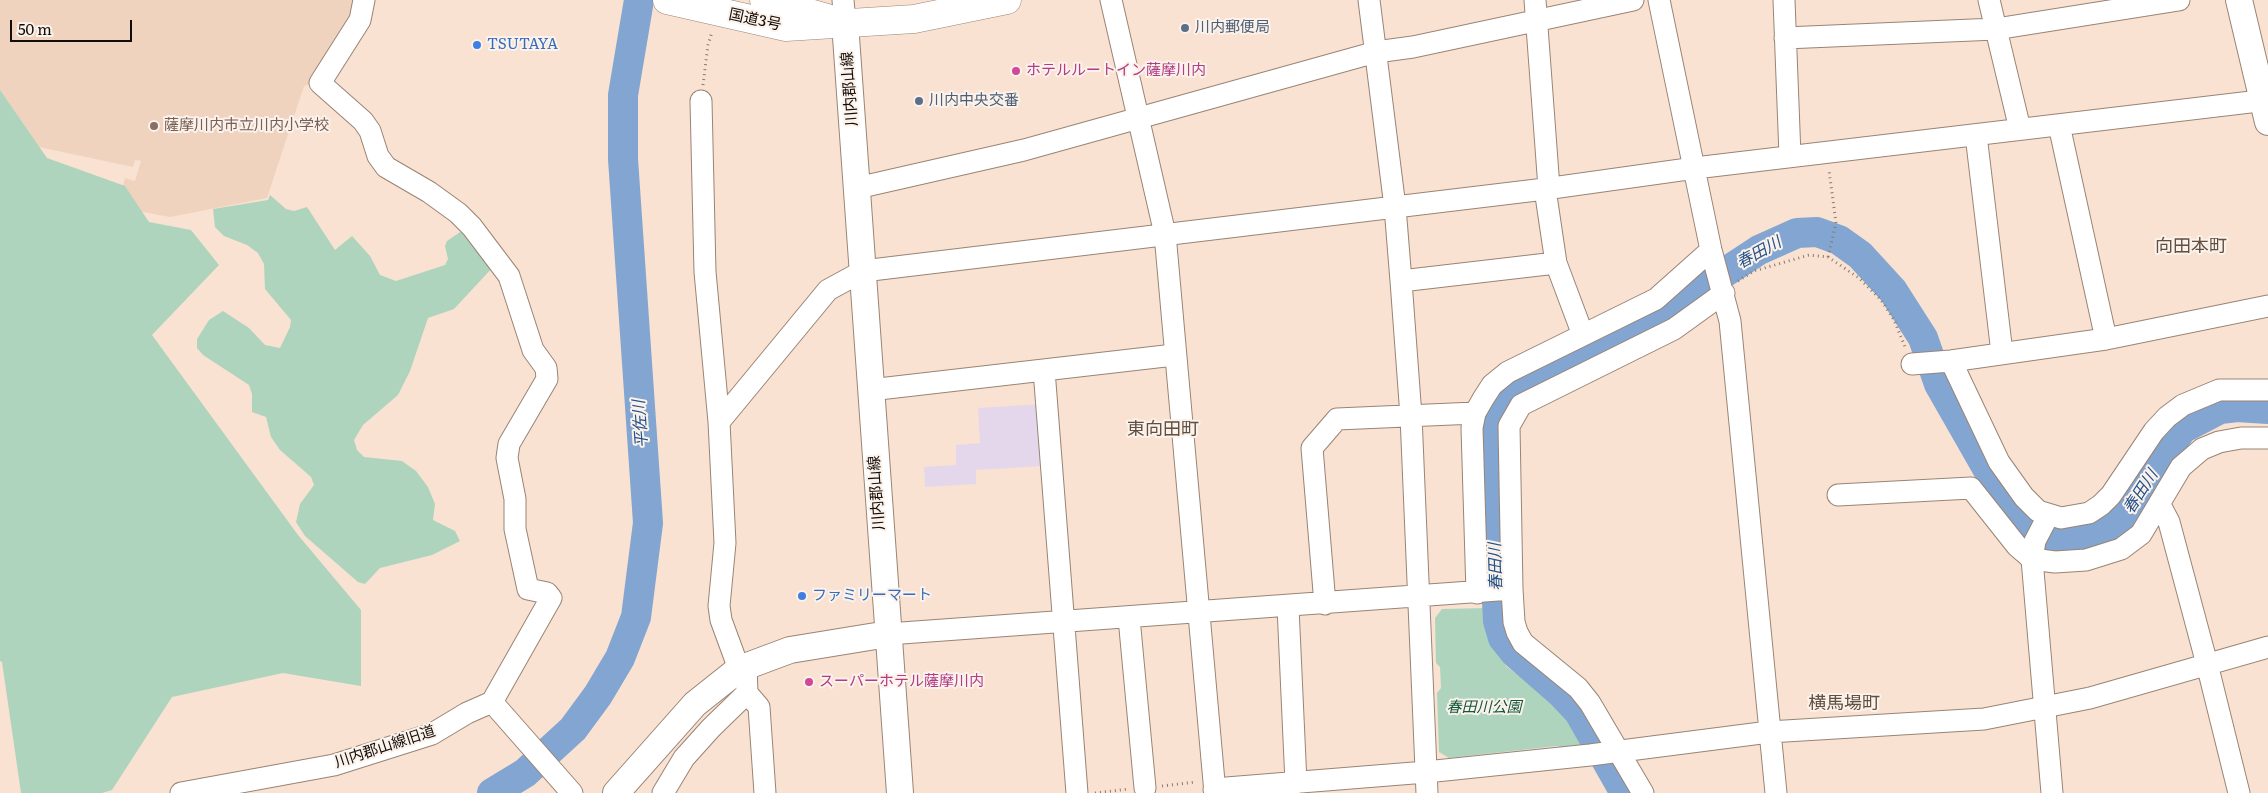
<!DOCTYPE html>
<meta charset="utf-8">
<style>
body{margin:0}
#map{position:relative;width:2268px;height:793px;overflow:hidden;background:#f9e2d1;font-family:Literata,serif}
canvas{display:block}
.scale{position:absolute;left:10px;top:20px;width:122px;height:22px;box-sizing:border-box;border:2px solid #140c07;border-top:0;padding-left:6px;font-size:15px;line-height:18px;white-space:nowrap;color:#140c07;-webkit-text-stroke:4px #fbf2eb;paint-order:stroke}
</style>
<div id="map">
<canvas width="2268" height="793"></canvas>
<div class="scale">50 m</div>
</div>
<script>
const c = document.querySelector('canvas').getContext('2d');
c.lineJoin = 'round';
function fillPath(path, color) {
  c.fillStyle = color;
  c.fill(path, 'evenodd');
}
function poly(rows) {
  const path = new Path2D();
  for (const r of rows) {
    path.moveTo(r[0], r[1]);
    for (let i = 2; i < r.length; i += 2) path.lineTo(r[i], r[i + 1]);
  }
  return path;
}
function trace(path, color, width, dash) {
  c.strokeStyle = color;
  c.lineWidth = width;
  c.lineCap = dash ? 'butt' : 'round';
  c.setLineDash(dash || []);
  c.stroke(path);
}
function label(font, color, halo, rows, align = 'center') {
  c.font = font + ' Literata,"Noto Sans JP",serif';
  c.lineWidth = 4;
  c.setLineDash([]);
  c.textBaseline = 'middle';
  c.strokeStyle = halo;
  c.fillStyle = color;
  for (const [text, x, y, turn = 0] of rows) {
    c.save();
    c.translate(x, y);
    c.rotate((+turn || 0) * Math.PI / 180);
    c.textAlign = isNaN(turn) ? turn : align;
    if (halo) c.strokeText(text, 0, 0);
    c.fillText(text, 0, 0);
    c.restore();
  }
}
const built = poly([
 [0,0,353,0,354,4,353,22,313,83,304,86,267,198,170,217,117,207,125,178,135,181,141,161,135,160,133,167,34,146,0,107]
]);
const industrial = poly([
 [1041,404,1044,466,976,470,976,484,925,487,924,467,956,465,956,445,980,443,978,408]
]);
const green = poly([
 [0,90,47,158,125,186,149,222,191,230,219,265,152,335,298,535,361,610,361,686,283,673,172,697,112,790,102,793,21,793,2,662,0,661],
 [270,195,286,209,294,211,307,207,335,250,352,236,370,256,380,275,396,281,445,265,448,259,445,246,447,241,466,228,494,266,454,309,428,318,410,371,398,395,363,425,354,440,357,450,364,457,402,461,416,471,428,487,435,504,433,520,455,531,460,541,432,555,380,568,365,584,358,582,305,536,296,522,300,504,314,485,311,477,280,450,271,437,266,417,252,412,252,394,249,385,203,355,197,348,197,339,209,320,223,311,249,328,265,345,280,348,290,327,291,320,265,289,264,264,258,253,247,245,224,236,215,227,213,209,268,200],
 [1487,608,1490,638,1506,666,1559,707,1583,746,1565,748,1557,746,1449,758,1439,752,1437,693,1441,688,1440,667,1436,663,1435,618,1442,609]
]);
const river = poly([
 [492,793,525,773,573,729,598,695,620,658,636,617,648,523,623,159,623,95,639,0],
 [1625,793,1579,712,1561,693,1515,653,1503,638,1498,621,1490,462,1491,428,1507,395,1625,338,1759,250,1797,233,1817,232,1839,240,1860,255,1893,291,1923,338,1939,384,2003,496,2032,526,2052,541,2093,535,2123,521,2139,492,2182,429,2220,409,2237,407,2268,409]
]);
const path = poly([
 [703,85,708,45,712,32],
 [1828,257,1836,223,1829,170],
 [1738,281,1754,271,1809,255,1828,257,1859,278,1881,300,1894,320,1906,349],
 [1162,786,1196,782],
 [1095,793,1129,789]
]);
const minor = poly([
 [364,0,360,20,320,83,363,121,370,131,378,156,386,167,429,192,458,213,472,227,509,276,533,350,546,368,547,379,509,444,507,458,515,499,515,529,528,589,547,593,551,598,492,702],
 [843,0,845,23],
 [1111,0,1165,234,1215,793],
 [1369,0,1395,207,1401,281,1411,416,1427,793],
 [1535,0,1549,188],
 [1659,0,1711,250,1730,321,1776,793],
 [1784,0,1790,156],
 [1989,0,2020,129],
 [1785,38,1996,29,2179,0],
 [701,101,705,272,719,422,725,543,719,606,721,620,739,669],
 [2059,125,2106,339],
 [1976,135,2002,353],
 [857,188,1024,150,1376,52,1413,47,1633,0],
 [1545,189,1556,263,1583,335],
 [1401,281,1556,263],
 [1951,361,1999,462,2024,497,2038,511,2061,518,2089,513,2101,505,2111,495,2154,431,2167,417,2183,405,2219,390,2268,390],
 [1912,364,1951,361,2106,339,2268,306],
 [1044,370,1077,793],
 [870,390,1174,355],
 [719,422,828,290,863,271,1545,189,1695,168,2268,100],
 [1838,495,1971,488,2017,546,2032,559,2055,562,2086,560,2121,549,2141,534,2181,467,2202,449,2219,442,2241,438,2268,438],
 [2160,505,2169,522,2207,664,2239,793],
 [2048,516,2035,541,2032,559,2052,793],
 [1477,593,1472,428,1475,413,1483,399,1492,385,1508,372,1656,299,1711,250],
 [1325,604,1312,448,1337,419,1475,413],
 [1288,607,1296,783],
 [1129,618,1145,788],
 [888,634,1512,589],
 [746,665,747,693,759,707,765,793],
 [492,702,572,793],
 [1214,789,1426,772,1590,755,1769,732,1984,719,2090,698,2268,647],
 [181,793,334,765,432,734,467,713,492,702],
 [663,793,684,758,711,728,747,693],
 [1643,793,1590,703,1578,688,1523,643,1517,632,1514,622,1512,589,1509,426,1521,405,1674,329,1724,293]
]);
const major = poly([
 [2239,0,2268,122],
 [845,23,900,793],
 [616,793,695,704,739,669,790,650,888,634]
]);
const highway = poly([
 [667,0,786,27,914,19,1007,0],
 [764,0,827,18]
]);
const markers = [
 [1185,28,5,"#5c6f8a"],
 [477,45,5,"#3f7fe0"],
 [1016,71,5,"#d1479c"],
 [919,101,5,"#5c6f8a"],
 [154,126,5,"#8d6e63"],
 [802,596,5,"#3f7fe0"],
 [809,682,5,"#d1479c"]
];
const streetNames = [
 ["国道3号",755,20,12],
 ["川内郡山線",850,89,-94],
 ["川内郡山線",877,493,-94],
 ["川内郡山線旧道",385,747,-18]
];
const serviceNames = [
 ["川内郵便局",1195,28],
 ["川内中央交番",929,101]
];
const shopNames = [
 ["TSUTAYA",487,45],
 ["ファミリーマート",812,596]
];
const hotelNames = [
 ["ホテルルートイン薩摩川内",1026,71],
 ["スーパーホテル薩摩川内",819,682]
];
const educationNames = [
 ["薩摩川内市立川内小学校",164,126]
];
const parkNames = [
 ["春田川公園",1484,708]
];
const waterNames = [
 ["春田川",1759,253,-29],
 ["平佐川",641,424,-94],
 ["春田川",2141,492,-57],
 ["春田川",1496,567,-92]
];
const quarterNames = [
 ["向田本町",2191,247],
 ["東向田町",1163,430],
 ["横馬場町",1844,704]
];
fillPath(built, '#f0d3be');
fillPath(industrial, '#e5d7eb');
fillPath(green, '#aed4be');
trace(river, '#82a5d1', 30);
trace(minor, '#998475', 23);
trace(major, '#998475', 28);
trace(highway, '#998475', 29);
trace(path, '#897a6e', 3, [1, 4]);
trace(minor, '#fff', 21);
trace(major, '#fff', 26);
trace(highway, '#fff', 28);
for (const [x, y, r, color] of markers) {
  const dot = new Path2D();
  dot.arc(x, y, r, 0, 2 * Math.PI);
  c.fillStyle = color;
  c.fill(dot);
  trace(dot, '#fbf2eb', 2);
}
label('15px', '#140c07', '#fbf2eb', streetNames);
label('15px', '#4e5e75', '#fbf2eb', serviceNames, 'left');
label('15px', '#366cbe', '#fbf2eb', shopNames, 'left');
label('15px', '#b23c85', '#fbf2eb', hotelNames, 'left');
label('15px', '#785e54', '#fbf2eb', educationNames, 'left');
label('italic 15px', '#10573a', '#fbf2eb', parkNames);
label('italic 16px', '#225189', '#fbf2eb', waterNames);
label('18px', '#614f40', '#fbf2eb', quarterNames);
</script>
